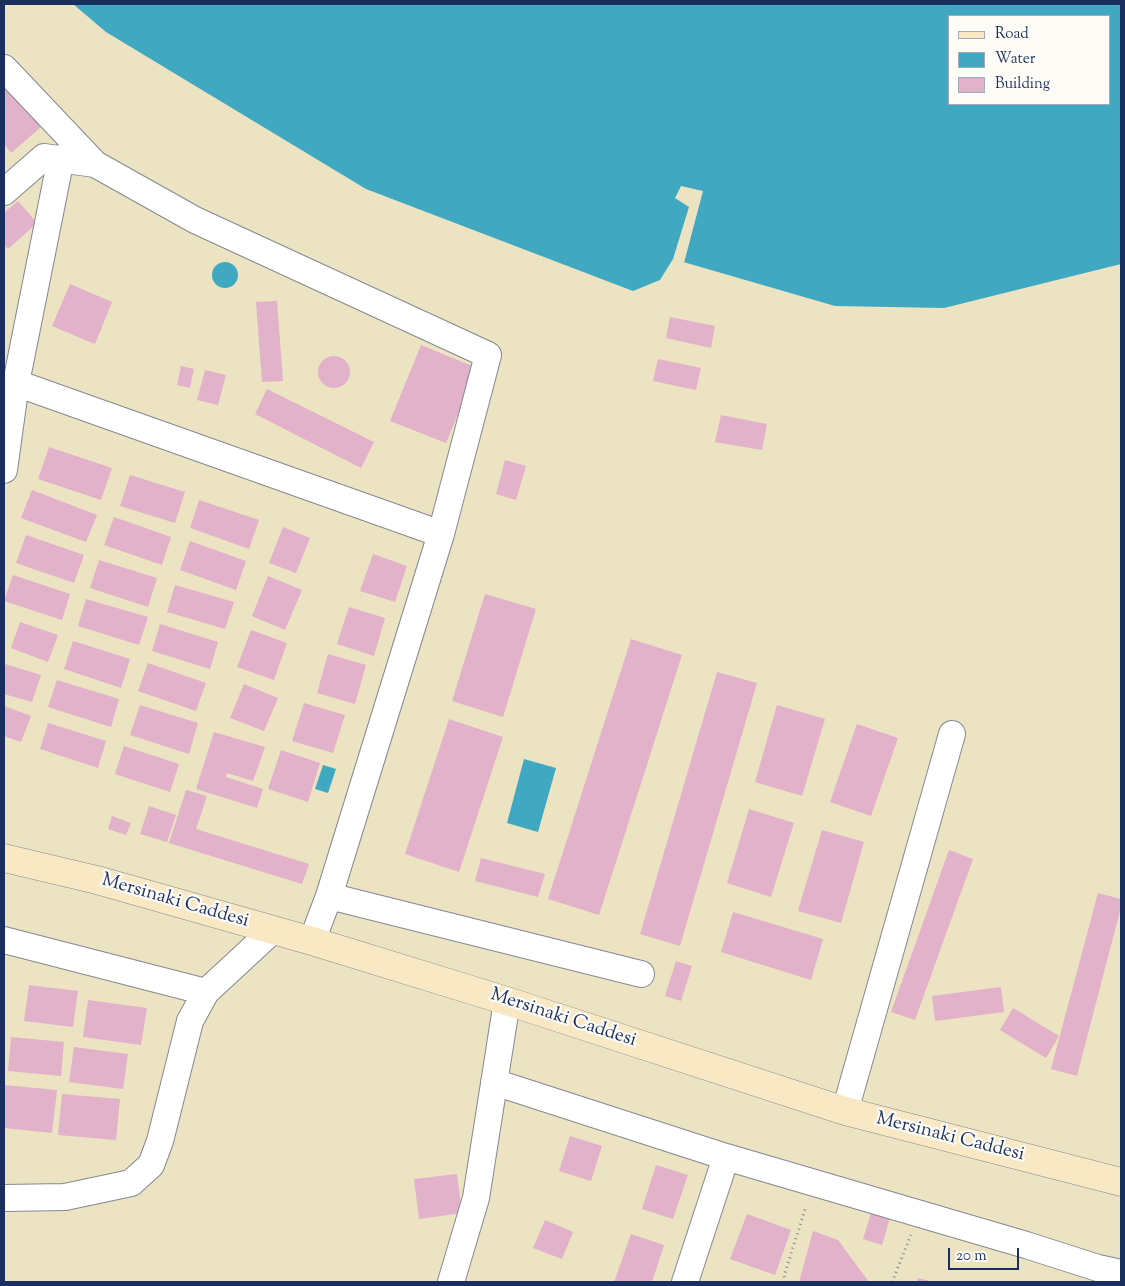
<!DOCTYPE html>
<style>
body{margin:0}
#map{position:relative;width:1125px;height:1286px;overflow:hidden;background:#ebe3c2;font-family:"Sorts Mill Goudy",serif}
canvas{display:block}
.frame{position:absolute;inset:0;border:5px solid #1b2f5e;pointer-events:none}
.legend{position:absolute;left:948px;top:15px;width:162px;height:90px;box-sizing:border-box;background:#fdfcf7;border:1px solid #a3aaba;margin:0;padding:6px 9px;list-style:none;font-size:15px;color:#1b2f5e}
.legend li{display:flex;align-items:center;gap:10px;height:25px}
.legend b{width:25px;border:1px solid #a3aaba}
.scale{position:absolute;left:948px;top:1248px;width:71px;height:22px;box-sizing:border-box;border:2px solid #1b2f5e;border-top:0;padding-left:6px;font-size:15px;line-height:18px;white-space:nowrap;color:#1b2f5e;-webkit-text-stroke:4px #fdfcf7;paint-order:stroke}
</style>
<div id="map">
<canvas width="1125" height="1286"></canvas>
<div class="frame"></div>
<ul class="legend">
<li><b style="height:6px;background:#f8e8c3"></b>Road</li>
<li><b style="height:14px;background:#40a8c0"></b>Water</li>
<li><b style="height:14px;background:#e2b1ca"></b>Building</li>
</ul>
<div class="scale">20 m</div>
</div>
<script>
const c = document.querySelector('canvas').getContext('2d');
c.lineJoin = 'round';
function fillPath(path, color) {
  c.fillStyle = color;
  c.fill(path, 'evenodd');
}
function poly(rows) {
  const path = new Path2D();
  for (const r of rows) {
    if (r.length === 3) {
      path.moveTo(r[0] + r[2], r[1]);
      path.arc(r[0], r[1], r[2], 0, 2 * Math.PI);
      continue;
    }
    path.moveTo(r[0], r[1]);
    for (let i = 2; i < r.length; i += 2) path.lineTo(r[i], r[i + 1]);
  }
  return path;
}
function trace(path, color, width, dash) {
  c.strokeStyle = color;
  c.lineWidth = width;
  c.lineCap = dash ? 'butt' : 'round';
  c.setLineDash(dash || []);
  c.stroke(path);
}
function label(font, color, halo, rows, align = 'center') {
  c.font = font + ' "Sorts Mill Goudy",serif';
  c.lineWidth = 4.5;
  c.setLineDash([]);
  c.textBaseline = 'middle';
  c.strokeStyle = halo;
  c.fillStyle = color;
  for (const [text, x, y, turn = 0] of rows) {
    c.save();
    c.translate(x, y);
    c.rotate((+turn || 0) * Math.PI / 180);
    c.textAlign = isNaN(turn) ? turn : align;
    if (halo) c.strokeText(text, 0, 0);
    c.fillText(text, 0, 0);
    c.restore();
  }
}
const water = poly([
 [73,4,1121,4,1121,264,944,308,835,306,673,259,660,280,633,291,366,189,106,32],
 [949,16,1109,16,1109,104,949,104],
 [225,275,13],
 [524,759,556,768,538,832,507,823],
 [323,765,336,769,328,793,315,789]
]);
const pier = poly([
 [681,186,703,191,684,263,673,259,689,207,675,198]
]);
const building = poly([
 [4,85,41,127,11,153,4,144],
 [18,201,37,223,8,249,4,245,4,213],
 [70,284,112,302,95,344,52,326],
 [277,301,283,381,262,382,256,302],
 [670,317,715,326,711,348,666,338],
 [421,345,477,368,446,443,390,421],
 [334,372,16],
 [658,359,701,368,696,390,653,381],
 [181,366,194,369,190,388,177,385],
 [205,370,226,375,218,405,197,400],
 [267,389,374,442,361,468,255,414],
 [721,415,767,424,762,450,715,442],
 [49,447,112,468,101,500,38,479],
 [505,460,526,466,516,500,496,494],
 [130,475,185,492,175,523,120,506],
 [32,490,97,515,86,542,21,518],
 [199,500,259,520,249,549,190,528],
 [114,517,171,537,162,565,104,545],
 [283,527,310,538,296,573,269,563],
 [26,535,84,555,74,583,16,563],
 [190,541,246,561,236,590,180,570],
 [373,554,407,566,395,602,360,591],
 [99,560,157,578,148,607,90,588],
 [13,575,70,594,62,620,4,601],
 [268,576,302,590,285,630,252,616],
 [175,585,234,602,225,629,167,612],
 [485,594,536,609,503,717,452,701],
 [86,599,148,617,139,645,78,626],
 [349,607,385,618,374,656,337,644],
 [20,622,58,635,48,662,11,648],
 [160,624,218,642,210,669,152,651],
 [251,630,287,643,274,680,237,667],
 [631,639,682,655,599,915,548,899],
 [73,641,130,659,121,688,64,669],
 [328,654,366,665,355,704,317,693],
 [148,663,206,683,196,711,138,691],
 [5,664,41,675,32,702,4,694,4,669],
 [717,672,757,683,680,946,640,934],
 [57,680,119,699,111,727,48,707],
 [244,684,278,698,264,731,230,718],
 [304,703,345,715,333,753,292,741],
 [140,705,198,723,189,754,130,735],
 [777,705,825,719,802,796,755,782],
 [4,706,31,716,21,742,4,736],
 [449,719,503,737,459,872,405,854],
 [48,723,106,741,98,768,40,749],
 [857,724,898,738,871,816,830,802],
 [214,732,265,747,253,781,227,773,226,777,263,789,257,808,196,789],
 [124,746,179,764,170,792,115,774],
 [281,750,320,763,308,802,268,789],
 [186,790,207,796,196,829,309,864,302,884,169,843],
 [149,806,176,815,167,842,140,834],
 [749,809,794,823,771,897,727,883],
 [112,816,131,823,126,835,108,829],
 [822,830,864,842,841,923,798,911],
 [949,850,973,859,915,1020,891,1012],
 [481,858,545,874,538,897,475,881],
 [1098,893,1121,899,1121,907,1077,1076,1051,1069],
 [733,912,823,939,811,980,721,952],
 [676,961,692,966,681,1001,665,996],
 [29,985,78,991,73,1027,24,1021],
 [1001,987,1004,1012,935,1021,932,996],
 [88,1000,147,1008,141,1045,83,1037],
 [1013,1008,1059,1036,1046,1058,1000,1030],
 [11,1037,64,1042,61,1076,8,1071],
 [74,1047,128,1054,123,1089,69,1082],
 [4,1085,57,1090,52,1133,4,1128],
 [62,1094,120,1099,116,1140,58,1135],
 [570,1136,602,1146,591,1181,559,1171],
 [656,1165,688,1175,673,1219,642,1209],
 [457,1174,462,1213,419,1219,414,1179],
 [871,1213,890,1218,882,1245,863,1239],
 [747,1214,791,1230,775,1275,730,1259],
 [545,1220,573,1232,562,1259,533,1248],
 [813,1231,838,1240,869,1282,799,1282],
 [631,1234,664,1245,652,1282,614,1282],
 [918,1278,933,1282,917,1282]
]);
const path = poly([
 [786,1282,784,1276,806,1206],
 [892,1282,911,1235]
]);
const street = poly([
 [4,68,95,164],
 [61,158,16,383,441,534,329,896,312,941],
 [4,192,44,157,95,164,195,220,488,355,441,534],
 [4,470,16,383],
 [329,896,641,974],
 [4,940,206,992],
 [494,1082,726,1157],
 [845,1111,952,734],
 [4,1198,65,1197,131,1183,151,1165,160,1141,190,1021,206,992,273,930],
 [451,1282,476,1198,507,1001],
 [685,1282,726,1157,1026,1245,1098,1268,1121,1273]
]);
const secondary = poly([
 [4,858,97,880,312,941,507,1001,845,1111,1121,1182]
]);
const streetNames = [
 ["Mersinaki Caddesi",175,902,16],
 ["Mersinaki Caddesi",563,1019,18],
 ["Mersinaki Caddesi",950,1138,14]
];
fillPath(water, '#40a8c0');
fillPath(pier, '#ebe3c2');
fillPath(building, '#e2b1ca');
trace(street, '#838990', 28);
trace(secondary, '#838990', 29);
trace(path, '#838990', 3, [1, 4]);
trace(street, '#fff', 26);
trace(secondary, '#f8e8c3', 28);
label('19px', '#1b2f5e', '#fdfcf7', streetNames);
</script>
